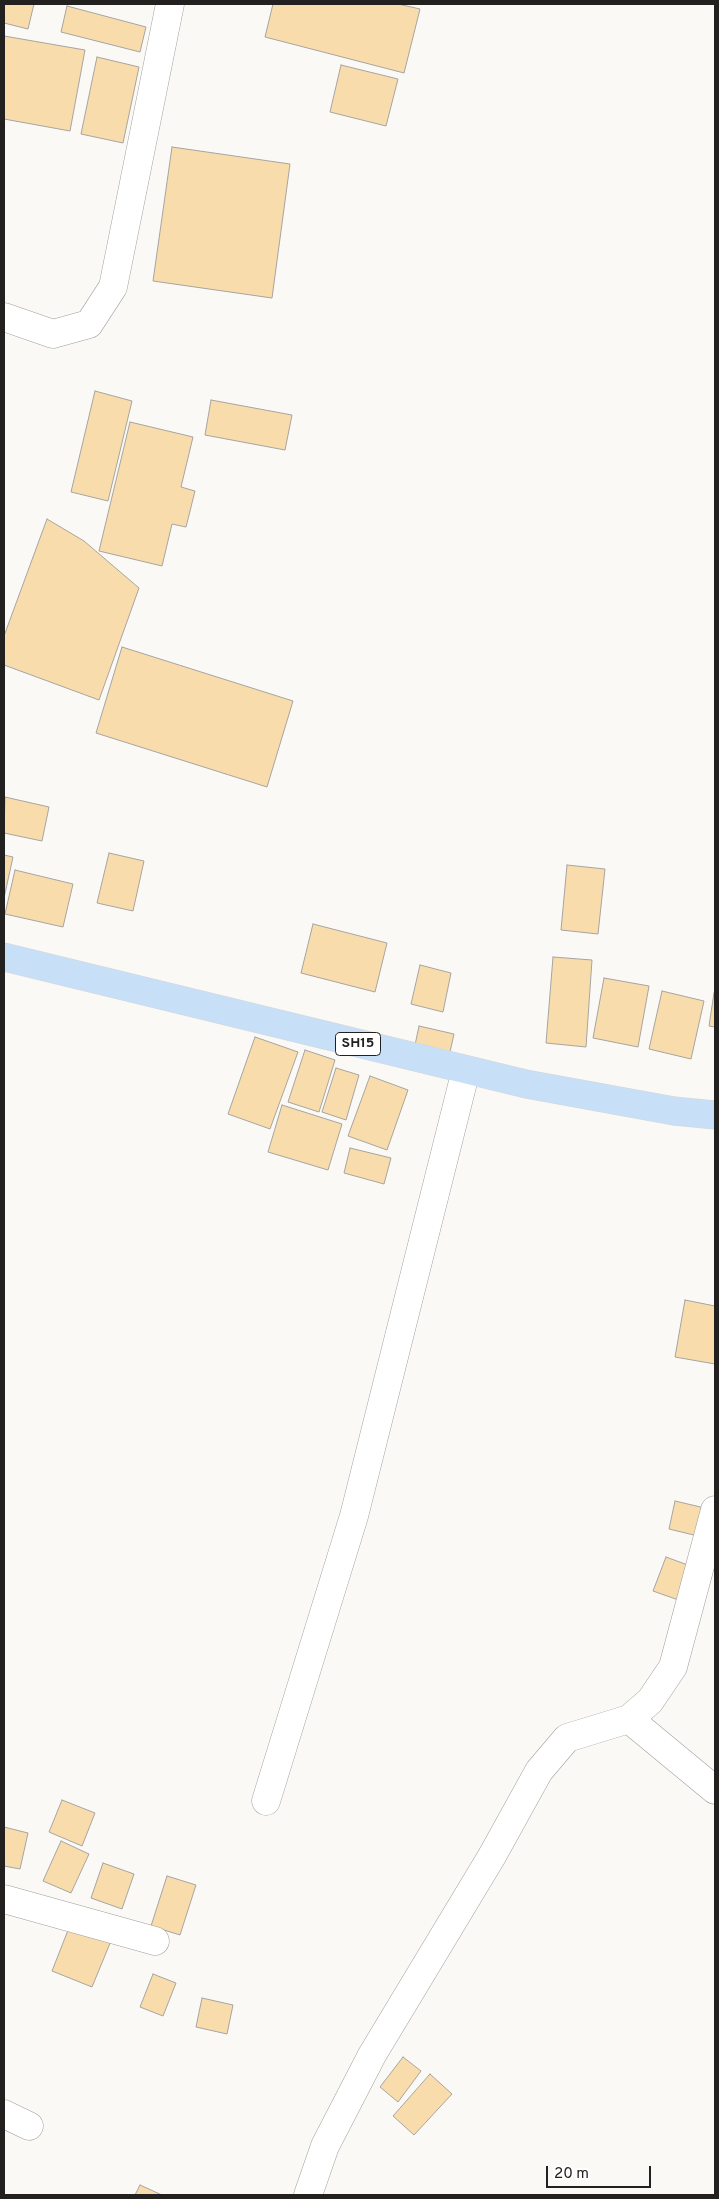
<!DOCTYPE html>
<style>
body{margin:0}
#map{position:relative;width:719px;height:2199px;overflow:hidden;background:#fbf9f5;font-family:Overpass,sans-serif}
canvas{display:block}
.frame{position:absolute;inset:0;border:5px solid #222120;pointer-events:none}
.scale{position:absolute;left:546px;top:2166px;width:105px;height:22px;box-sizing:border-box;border:2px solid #222120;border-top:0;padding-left:6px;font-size:15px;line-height:18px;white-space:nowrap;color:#222120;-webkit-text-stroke:4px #fff;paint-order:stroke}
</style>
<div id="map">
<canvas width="719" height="2199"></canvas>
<div class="frame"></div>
<div class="scale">20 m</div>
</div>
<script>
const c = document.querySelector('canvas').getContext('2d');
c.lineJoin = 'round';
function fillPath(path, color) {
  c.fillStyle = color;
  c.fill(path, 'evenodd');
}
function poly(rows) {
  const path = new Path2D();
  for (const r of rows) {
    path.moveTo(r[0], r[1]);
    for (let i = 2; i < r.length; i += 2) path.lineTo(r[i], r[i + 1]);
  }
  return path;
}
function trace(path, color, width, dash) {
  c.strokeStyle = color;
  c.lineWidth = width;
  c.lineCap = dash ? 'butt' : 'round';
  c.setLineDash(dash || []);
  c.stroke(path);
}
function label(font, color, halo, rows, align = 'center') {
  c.font = font + ' Overpass,sans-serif';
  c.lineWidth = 4.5;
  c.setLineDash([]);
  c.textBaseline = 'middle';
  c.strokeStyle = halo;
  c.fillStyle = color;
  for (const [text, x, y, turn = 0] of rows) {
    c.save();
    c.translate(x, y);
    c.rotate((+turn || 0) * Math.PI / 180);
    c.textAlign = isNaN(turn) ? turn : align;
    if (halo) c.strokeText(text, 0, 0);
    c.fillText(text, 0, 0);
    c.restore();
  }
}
const building = poly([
 [4,4,34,4,28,29,4,23,4,4],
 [273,4,398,4,420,9,404,73,265,37,273,4],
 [67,6,146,27,140,52,61,32,67,6],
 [4,36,85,50,70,131,4,119,4,36],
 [97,57,139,67,123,143,81,134,97,57],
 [341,65,398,79,386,126,330,112,341,65],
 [172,147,290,164,272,298,153,281,172,147],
 [95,391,132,401,108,501,71,492,95,391],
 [211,400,292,415,285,450,205,435,211,400],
 [130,422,193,437,181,487,195,491,186,527,172,524,162,566,99,551,130,422],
 [47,519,84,541,139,588,99,700,4,665,4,636,47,519],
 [122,647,293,701,267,787,96,733,122,647],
 [5,797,49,807,42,841,4,833,5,797],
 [109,853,144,861,133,911,97,903,109,853],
 [4,855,13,857,4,898,4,855],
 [567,865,605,869,598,934,561,930,567,865],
 [15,870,73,884,63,927,5,914,15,870],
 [313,924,387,943,375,992,301,973,313,924],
 [553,957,592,960,586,1047,546,1043,553,957],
 [420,965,451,973,443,1012,411,1004,420,965],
 [604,978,649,986,638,1047,593,1038,604,978],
 [662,991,704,1001,691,1059,649,1049,662,991],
 [714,993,715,993,715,1027,709,1026,714,993],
 [419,1026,454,1034,450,1052,415,1045,419,1026],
 [255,1037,298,1052,270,1129,228,1114,255,1037],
 [305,1050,335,1060,319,1112,288,1102,305,1050],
 [336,1068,359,1075,346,1120,322,1112,336,1068],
 [370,1076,408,1090,387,1150,348,1136,370,1076],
 [282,1105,342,1124,328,1170,268,1152,282,1105],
 [350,1148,391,1158,384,1184,344,1173,350,1148],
 [685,1300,715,1306,715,1364,675,1357,685,1300],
 [675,1501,709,1509,702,1537,669,1529,675,1501],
 [666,1557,696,1568,684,1602,653,1591,666,1557],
 [62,1800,95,1813,82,1846,49,1832,62,1800],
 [4,1827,28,1833,20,1869,4,1866,4,1827],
 [61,1841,89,1854,71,1893,43,1881,61,1841],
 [103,1863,134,1874,122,1909,91,1898,103,1863],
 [167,1876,196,1885,180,1935,151,1926,167,1876],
 [72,1920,113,1936,92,1987,52,1971,72,1920],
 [153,1974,176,1983,163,2016,140,2007,153,1974],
 [202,1998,233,2005,227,2034,196,2027,202,1998],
 [403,2057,421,2071,398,2102,380,2087,403,2057],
 [430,2074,452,2094,414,2135,393,2116,430,2074],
 [140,2185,162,2195,135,2195,140,2185]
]);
const minor = poly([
 [4,317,53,334,89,324,113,287,170,4],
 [629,1719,715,1790],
 [266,1801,354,1516,466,1070],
 [4,1899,155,1941],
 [4,2114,29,2126],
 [308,2195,325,2146,372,2055,492,1856,539,1771,567,1738,629,1719,650,1701,673,1667,715,1510]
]);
const major = poly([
 [4,957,526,1084,674,1111,715,1115]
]);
const shields = [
 [358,1044,45]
];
const shieldNames = [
 ["SH15",358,1044]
];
fillPath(building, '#f9dcac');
trace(building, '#a6a4a1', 1);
trace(minor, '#a19f9c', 29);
trace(major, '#d7d7d7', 29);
trace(minor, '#fff', 28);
trace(major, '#c7dff7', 28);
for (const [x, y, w] of shields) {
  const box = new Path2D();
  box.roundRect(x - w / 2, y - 11.5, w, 23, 4);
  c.fillStyle = '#fff';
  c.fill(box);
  trace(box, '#222120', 1);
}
label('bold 14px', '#222120', null, shieldNames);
</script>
